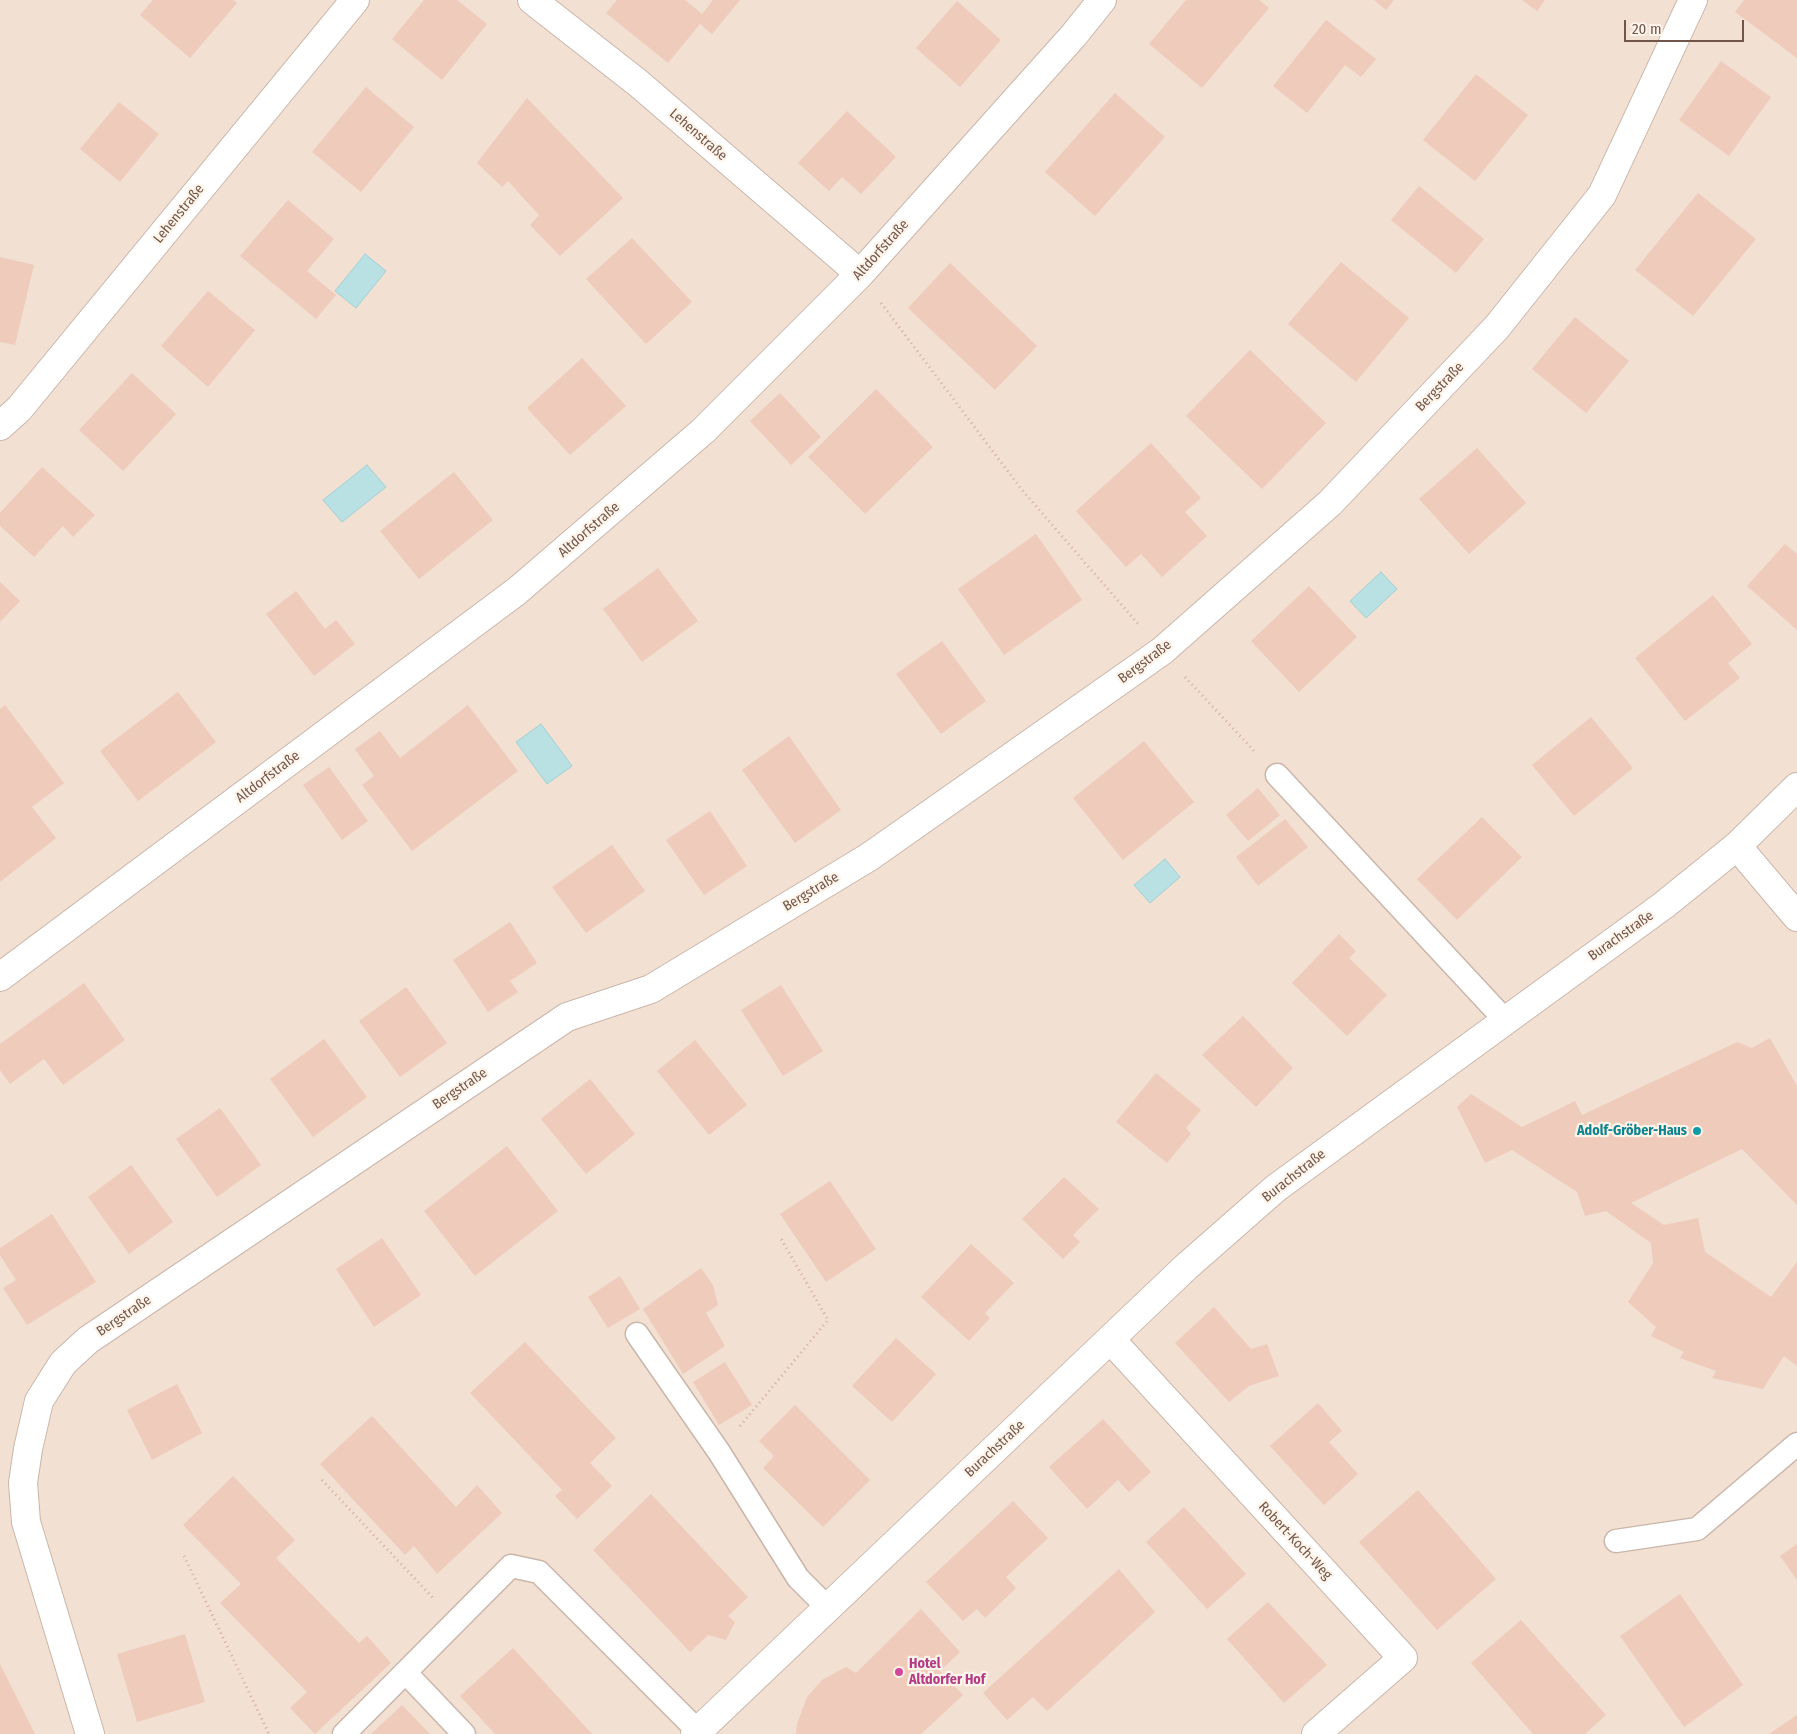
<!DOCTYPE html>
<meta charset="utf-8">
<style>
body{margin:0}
#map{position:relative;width:1797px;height:1734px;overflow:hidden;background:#fbefe3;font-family:"Fira Sans Condensed",sans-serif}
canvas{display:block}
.scale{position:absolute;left:1624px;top:20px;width:120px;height:22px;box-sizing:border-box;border:2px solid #71554a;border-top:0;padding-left:6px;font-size:15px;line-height:18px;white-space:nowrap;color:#71554a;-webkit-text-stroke:4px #fef4e9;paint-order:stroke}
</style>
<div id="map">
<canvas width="1797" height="1734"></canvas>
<div class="scale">20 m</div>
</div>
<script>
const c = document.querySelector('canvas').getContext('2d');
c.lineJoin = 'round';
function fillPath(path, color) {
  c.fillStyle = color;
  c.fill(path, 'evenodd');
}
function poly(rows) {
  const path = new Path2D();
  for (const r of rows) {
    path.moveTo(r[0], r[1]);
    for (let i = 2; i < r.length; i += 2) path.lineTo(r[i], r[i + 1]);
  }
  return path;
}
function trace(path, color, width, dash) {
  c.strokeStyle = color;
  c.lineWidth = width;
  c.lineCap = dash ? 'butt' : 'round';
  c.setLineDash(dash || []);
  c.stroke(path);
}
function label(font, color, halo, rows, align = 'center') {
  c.font = font + ' "Fira Sans Condensed",sans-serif';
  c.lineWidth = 4.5;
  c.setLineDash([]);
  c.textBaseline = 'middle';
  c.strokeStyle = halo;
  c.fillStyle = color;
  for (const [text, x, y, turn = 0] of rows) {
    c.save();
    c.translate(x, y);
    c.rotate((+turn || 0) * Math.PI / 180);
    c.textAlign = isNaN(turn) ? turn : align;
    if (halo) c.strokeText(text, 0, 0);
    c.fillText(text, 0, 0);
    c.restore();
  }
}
const residential = poly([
 [0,0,1797,0,1797,1734,0,1734]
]);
const water = poly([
 [365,254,386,271,356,308,335,291,365,254],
 [367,465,386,487,342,522,323,500,367,465],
 [1381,572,1397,589,1366,618,1350,601,1381,572],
 [541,724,572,766,547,784,516,742,541,724],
 [1165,859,1180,877,1150,903,1134,885,1165,859]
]);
const building = poly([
 [153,0,233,0,237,3,190,58,140,15],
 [424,0,457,0,487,24,442,80,392,39],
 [617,0,685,0,702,14,713,0,740,0,712,34,700,24,668,63,606,13],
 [1186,0,1259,0,1269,8,1202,88,1149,44],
 [1374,0,1394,0,1386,10],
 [1522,0,1545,0,1537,11],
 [1744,0,1797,0,1797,58,1735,12],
 [957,1,1001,40,960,87,916,48],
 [1326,20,1376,59,1361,77,1345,65,1307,113,1273,86],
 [1721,61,1771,97,1729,156,1679,120],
 [1476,74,1528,115,1475,181,1423,140],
 [366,87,414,127,361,192,312,152],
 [1115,93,1165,137,1095,216,1045,172],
 [527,98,623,198,560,256,530,225,539,215,508,181,502,187,477,163],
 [119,102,159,134,120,182,80,149],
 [847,111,896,157,861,194,842,177,829,191,798,163],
 [1419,186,1484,239,1456,273,1391,220],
 [1698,193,1756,239,1693,316,1635,270],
 [288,200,334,239,307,271,336,295,316,319,240,256],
 [632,238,692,302,646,344,586,279],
 [0,257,34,265,15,345,0,342],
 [1341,262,1409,318,1356,382,1288,324],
 [950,263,1037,346,995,390,908,308],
 [208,291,255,330,208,387,161,346],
 [1575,317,1629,361,1586,413,1532,369],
 [1250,350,1326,423,1262,489,1186,416],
 [582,358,626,406,570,455,527,408],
 [132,373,176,414,123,471,79,430],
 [876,389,933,447,865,514,808,457],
 [780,393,821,437,791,465,750,421],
 [1151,443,1201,498,1185,512,1207,536,1162,577,1141,554,1126,567,1076,511],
 [1477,448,1526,503,1469,554,1419,499],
 [42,467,95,515,73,537,63,526,34,557,0,526,0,513],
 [454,472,493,520,419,579,380,531],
 [1036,534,1082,600,1004,655,958,589],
 [1785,544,1797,554,1797,630,1747,586],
 [658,568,698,621,642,662,603,609],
 [0,582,20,601,0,622],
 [1309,586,1357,637,1299,692,1251,641],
 [296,591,325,629,336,620,355,644,314,676,266,614],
 [1713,595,1752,644,1728,663,1740,678,1685,721,1635,658],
 [942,641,986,701,941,734,896,674],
 [178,692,216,742,138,801,100,751],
 [5,705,64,783,32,807,56,838,0,882,0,709],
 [468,705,518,771,412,851,362,785,374,776,355,749,380,731,400,758],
 [1591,717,1633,768,1574,816,1532,765],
 [789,736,841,810,795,843,742,770],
 [1144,741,1194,802,1123,860,1073,798],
 [329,767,368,821,342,840,303,785],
 [1258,788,1280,815,1248,841,1226,815],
 [710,811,747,866,704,895,666,840],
 [1482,817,1522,857,1457,920,1417,879],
 [1285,819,1308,847,1258,886,1236,857],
 [612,845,645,891,586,933,552,887],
 [510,922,537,963,510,981,518,992,488,1012,453,960],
 [1339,934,1356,951,1349,958,1387,995,1347,1036,1292,983],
 [84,983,125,1040,63,1085,44,1059,10,1084,0,1070,0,1044],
 [781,985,823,1051,783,1076,741,1010],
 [406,987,447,1043,400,1077,359,1021],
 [1243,1016,1293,1068,1256,1107,1202,1055],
 [1770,1038,1797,1086,1797,1205,1742,1149,1631,1203,1664,1225,1698,1218,1705,1252,1771,1297,1797,1262,1797,1366,1784,1356,1763,1389,1712,1378,1716,1371,1680,1358,1684,1352,1651,1336,1656,1327,1628,1302,1653,1263,1651,1243,1606,1211,1585,1216,1577,1192,1512,1150,1485,1163,1457,1107,1471,1094,1522,1127,1575,1101,1582,1115,1737,1042,1752,1048],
 [324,1039,367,1097,313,1137,270,1079],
 [695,1040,747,1105,709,1135,657,1071],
 [1156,1073,1201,1110,1186,1128,1191,1134,1167,1163,1116,1122],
 [590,1079,635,1134,586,1174,541,1119],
 [220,1108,261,1165,217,1197,176,1139],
 [507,1146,558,1211,475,1276,424,1211],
 [131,1165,173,1222,129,1254,88,1197],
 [1064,1177,1099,1209,1073,1235,1080,1242,1063,1259,1022,1219],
 [830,1181,876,1249,826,1282,780,1214],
 [52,1214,96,1282,27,1325,3,1288,16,1280,0,1255,0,1248],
 [382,1238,421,1295,374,1327,336,1269],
 [971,1244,1014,1283,985,1313,990,1318,969,1341,921,1297],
 [701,1268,713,1285,718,1305,706,1313,725,1346,683,1374,643,1309],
 [620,1276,640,1309,608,1328,588,1297],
 [1214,1307,1251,1349,1267,1344,1279,1376,1249,1386,1229,1402,1175,1343],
 [896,1338,936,1374,892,1422,852,1386],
 [525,1342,616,1438,590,1463,612,1486,577,1519,555,1496,562,1490,470,1393],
 [725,1362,752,1405,719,1425,693,1382],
 [177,1384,202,1433,152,1460,127,1410],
 [1318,1403,1342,1431,1329,1442,1358,1474,1324,1505,1270,1446],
 [795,1405,870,1480,823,1527,763,1468,774,1456,759,1441],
 [372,1416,456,1507,477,1485,502,1513,437,1574,414,1546,405,1555,320,1464],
 [1103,1419,1151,1472,1129,1492,1118,1480,1087,1509,1049,1467],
 [233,1476,295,1540,276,1558,359,1643,367,1636,391,1663,315,1734,290,1708,307,1692,220,1603,241,1584,183,1525],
 [1418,1490,1496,1579,1437,1630,1359,1542],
 [651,1494,748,1597,728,1616,735,1622,726,1640,708,1635,690,1652,593,1550],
 [1013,1501,1048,1538,1006,1577,1016,1588,985,1618,977,1609,963,1621,926,1582],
 [1184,1507,1246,1574,1207,1609,1146,1542],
 [1797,1544,1797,1580,1780,1556],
 [1119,1569,1155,1612,1047,1711,1033,1697,1007,1720,983,1693],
 [1680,1594,1743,1685,1684,1727,1620,1636],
 [1268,1602,1327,1665,1284,1703,1227,1639],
 [921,1609,960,1652,940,1671,963,1695,921,1734,796,1734,797,1724,807,1697,822,1680,846,1667,856,1673],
 [1521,1620,1606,1715,1585,1734,1533,1734,1471,1663],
 [185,1634,205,1702,137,1722,117,1654],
 [513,1648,592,1734,495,1734,460,1696],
 [0,1664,35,1734,0,1734],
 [402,1705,430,1734,371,1734],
 [1797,1715,1797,1734,1769,1734]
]);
const path = poly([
 [881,303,1022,490,1139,625],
 [1185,677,1256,753],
 [740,1426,828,1320,780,1237],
 [322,1480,433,1598],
 [184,1556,269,1734]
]);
const service = poly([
 [1277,775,1505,1020],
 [637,1334,719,1452,798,1578,828,1608],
 [1616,1541,1697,1529,1797,1444],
 [406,1673,464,1734],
 [344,1734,511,1566,539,1572,698,1731]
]);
const minor = poly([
 [532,0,638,83,860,274],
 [0,426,19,409,355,0],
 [1737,846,1797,917],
 [0,977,517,591,703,431,860,274,1074,35,1102,0],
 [1111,1340,1403,1658,1316,1734],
 [90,1734,26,1522,23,1483,28,1449,39,1401,63,1363,88,1340,567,1017,651,989,869,857,1162,651,1330,503,1497,327,1602,195,1693,0],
 [695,1734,1186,1267,1276,1188,1664,905,1737,846,1797,787]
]);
const markers = [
 [1697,1131,5,"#0f9aa8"],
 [899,1672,5,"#d1479c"]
];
const streetNames = [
 ["Lehenstraße",698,135,41],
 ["Lehenstraße",179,214,-51],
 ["Altdorfstraße",881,250,-48],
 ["Bergstraße",1440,387,-46],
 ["Altdorfstraße",589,530,-41],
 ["Bergstraße",1145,662,-37],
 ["Altdorfstraße",268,777,-37],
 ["Bergstraße",811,892,-31],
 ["Burachstraße",1621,936,-35],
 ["Bergstraße",460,1089,-34],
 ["Burachstraße",1294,1176,-38],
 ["Bergstraße",124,1316,-34],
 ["Burachstraße",995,1449,-43],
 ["Robert-Koch-Weg",1295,1541,47]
];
const cultureNames = [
 ["Adolf-Gröber-Haus",1687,1131]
];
const hotelNames = [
 ["Hotel",909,1664],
 ["Altdorfer Hof",909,1680]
];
fillPath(residential, '#f2e0d2');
fillPath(water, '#b9e1e3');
trace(water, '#9fd1d4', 1);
fillPath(building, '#efcbbc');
trace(service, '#cbb6aa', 25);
trace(minor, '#cbb6aa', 30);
trace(path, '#d3af9f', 3, [1, 4]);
trace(service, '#fff', 22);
trace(minor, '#fff', 28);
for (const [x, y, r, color] of markers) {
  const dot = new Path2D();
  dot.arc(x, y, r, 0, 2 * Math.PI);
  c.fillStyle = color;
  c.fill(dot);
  trace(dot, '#fef4e9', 2);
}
label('14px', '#71554a', '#fef4e9', streetNames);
label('bold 14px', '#0d838f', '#fef4e9', cultureNames, 'right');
label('bold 14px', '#b23c85', '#fef4e9', hotelNames, 'left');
</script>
